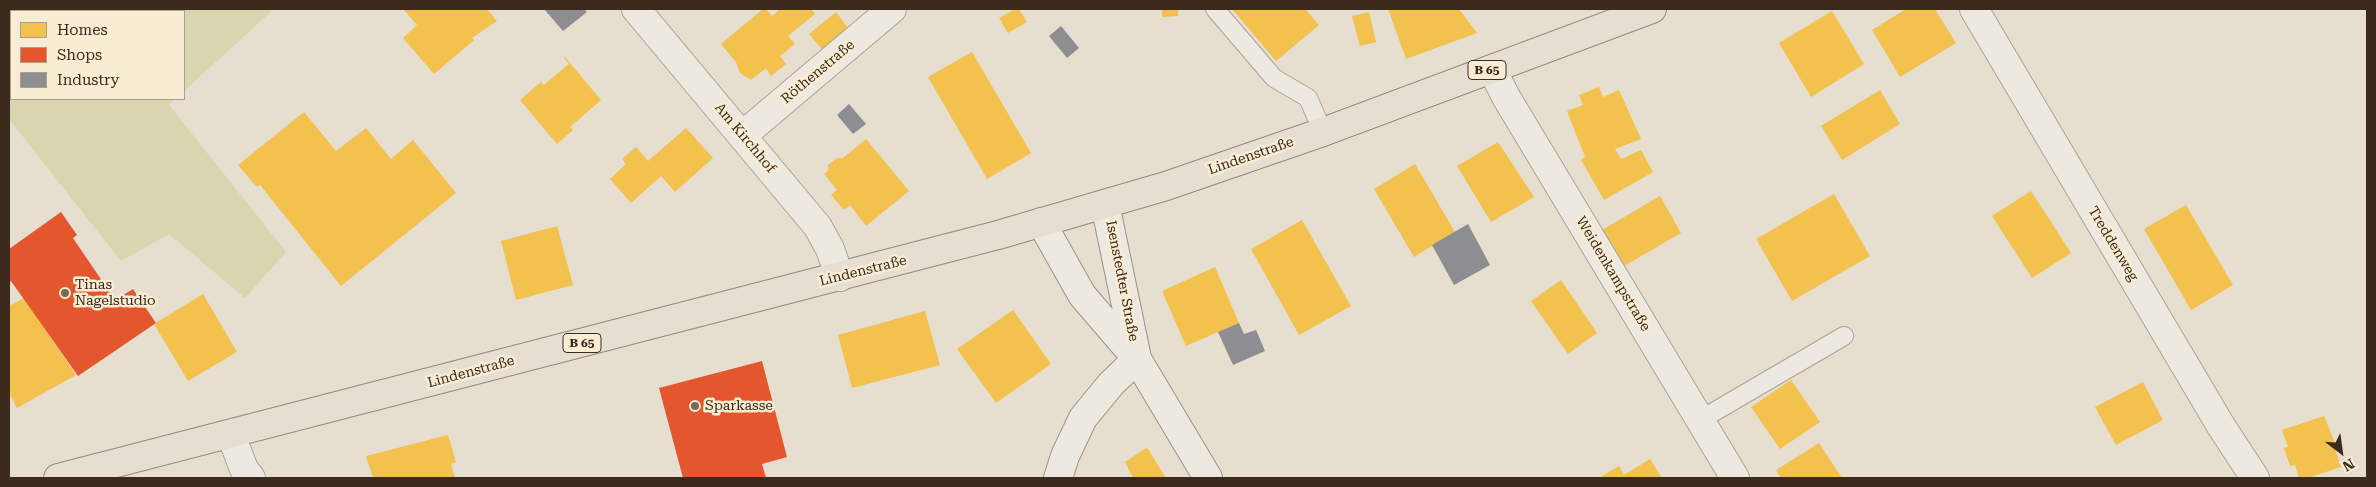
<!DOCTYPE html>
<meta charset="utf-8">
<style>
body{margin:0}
#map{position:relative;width:2376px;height:487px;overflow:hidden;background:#e6dece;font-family:"Roboto Serif",serif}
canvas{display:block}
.frame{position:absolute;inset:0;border:10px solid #3c2b1d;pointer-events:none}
.legend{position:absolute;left:10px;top:10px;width:175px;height:90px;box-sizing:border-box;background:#f8ecd3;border:1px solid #ad9f8a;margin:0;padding:6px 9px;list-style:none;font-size:15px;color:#3c2b1d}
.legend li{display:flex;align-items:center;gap:10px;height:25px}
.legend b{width:25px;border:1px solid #ad9f8a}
.north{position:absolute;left:2316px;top:427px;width:50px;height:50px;-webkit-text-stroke:4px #f8ecd3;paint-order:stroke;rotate:150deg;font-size:14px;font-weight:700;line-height:20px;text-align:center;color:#3c2b1d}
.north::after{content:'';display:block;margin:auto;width:18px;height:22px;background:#3c2b1d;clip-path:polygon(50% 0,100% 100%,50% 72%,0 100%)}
</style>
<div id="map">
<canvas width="2376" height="487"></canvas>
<div class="frame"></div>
<ul class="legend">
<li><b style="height:14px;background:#f2c14e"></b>Homes</li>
<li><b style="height:14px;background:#e4572e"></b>Shops</li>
<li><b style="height:14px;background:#8d8d92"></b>Industry</li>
</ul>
<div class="north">N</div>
</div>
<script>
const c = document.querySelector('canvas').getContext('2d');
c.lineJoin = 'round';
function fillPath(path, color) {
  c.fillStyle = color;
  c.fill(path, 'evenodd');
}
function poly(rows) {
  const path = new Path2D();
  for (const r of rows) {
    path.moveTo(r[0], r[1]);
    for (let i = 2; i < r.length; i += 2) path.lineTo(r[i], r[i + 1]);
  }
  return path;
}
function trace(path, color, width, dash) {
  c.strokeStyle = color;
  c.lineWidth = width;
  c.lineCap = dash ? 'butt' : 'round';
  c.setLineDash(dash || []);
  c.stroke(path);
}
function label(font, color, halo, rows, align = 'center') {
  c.font = font + ' "Roboto Serif",serif';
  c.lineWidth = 5;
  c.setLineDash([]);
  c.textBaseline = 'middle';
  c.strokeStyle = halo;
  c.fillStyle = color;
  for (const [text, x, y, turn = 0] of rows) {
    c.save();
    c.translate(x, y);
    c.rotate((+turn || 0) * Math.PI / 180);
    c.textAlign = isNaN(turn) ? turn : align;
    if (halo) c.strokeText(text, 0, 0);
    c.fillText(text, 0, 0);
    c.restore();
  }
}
const green = poly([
 [9,9,274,9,184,91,184,11,11,11,11,99,175,99,169,105,286,252,245,298,169,234,121,261,9,119]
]);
const homes = poly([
 [403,9,487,9,497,21,472,38,474,40,434,74,403,38,417,25],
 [763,9,766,9,772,16,780,9,811,9,815,14,788,36,795,44,780,56,786,64,771,76,766,68,751,80,740,73,736,62,721,44],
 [1015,9,1019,9,1027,22,1008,33,999,18],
 [1162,9,1178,9,1178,16,1162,17],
 [1232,9,1308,9,1306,10,1319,25,1276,61],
 [1388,9,1459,9,1477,33,1406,59],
 [1906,9,1935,9,1956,43,1900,77,1872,30],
 [1832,11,1864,64,1811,97,1779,43],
 [836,12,848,28,822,49,809,34],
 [1369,12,1376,42,1360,46,1352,16],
 [972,52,1031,153,987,179,928,77],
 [565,57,601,100,570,127,573,130,557,144,520,100,541,82,544,85,569,64,564,58],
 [1599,87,1603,97,1619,90,1641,139,1615,149,1621,159,1641,150,1653,172,1604,200,1581,160,1585,157,1567,111,1583,105,1579,95],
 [1880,90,1900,124,1842,160,1821,126],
 [304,112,336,151,366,128,391,159,413,140,456,193,341,286,260,185,257,187,238,165],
 [686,128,713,158,675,192,661,176,631,203,610,179,626,164,622,159,636,147,648,161],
 [866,139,909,191,866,226,850,205,844,210,831,195,837,190,824,174,828,171,828,165,837,158,843,158],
 [1498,142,1534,197,1491,222,1457,166],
 [1415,164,1455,232,1414,257,1374,189],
 [2031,191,2071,253,2032,278,1992,216],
 [1834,194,1870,256,1792,301,1756,239],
 [1660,196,1681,233,1624,266,1602,230],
 [2186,205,2233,285,2191,310,2144,229],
 [1302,220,1351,306,1299,335,1251,249],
 [557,226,573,285,516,300,501,241],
 [1215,267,1239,323,1186,346,1162,291],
 [1561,280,1597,333,1568,354,1531,301],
 [203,294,237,352,188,381,154,324],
 [24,298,76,375,17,408,9,393,9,306],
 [1013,310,1051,364,996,403,957,349],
 [925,311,940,365,852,388,838,335],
 [1791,380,1820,422,1780,449,1751,407],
 [2143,382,2163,420,2116,445,2095,407],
 [2324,416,2337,448,2335,449,2341,467,2308,478,2299,478,2295,465,2290,466,2284,448,2288,447,2282,430],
 [448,435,456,462,451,464,455,478,373,478,366,456],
 [1819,443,1842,478,1781,478,1776,470],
 [1146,448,1148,449,1166,478,1133,478,1125,462],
 [1650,459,1662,478,1599,478,1619,466,1624,475]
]);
const shops = poly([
 [61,212,77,235,73,238,115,300,133,289,156,323,78,376,11,281,9,283,9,249],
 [762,361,787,457,762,464,766,478,683,478,659,388]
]);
const industry = poly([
 [544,9,584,9,587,12,563,31],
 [1061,26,1079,48,1067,58,1049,36],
 [849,104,866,124,853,134,837,115],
 [1468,224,1490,265,1454,285,1432,245],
 [1239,323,1244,334,1256,330,1265,351,1233,365,1218,332]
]);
const lane = poly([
 [1215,9,1274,78,1308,98,1323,132],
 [1700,420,1844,336]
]);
const street = poly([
 [636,9,818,227,830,249,840,277],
 [1974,9,2221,426,2255,478],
 [1492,69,1506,97,1735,478],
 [743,135,892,9],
 [231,435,244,469,251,478]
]);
const secondary = poly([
 [1105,204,1137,358],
 [1041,222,1082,295,1137,359,1208,478],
 [1058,478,1065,456,1083,418,1111,384,1137,359]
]);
const primary = poly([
 [58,478,998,235,1166,186,1323,132,1652,9]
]);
const markers = [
 [65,293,5,"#786a5b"],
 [695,406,5,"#786a5b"]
];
const shields = [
 [1487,70,38],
 [582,343,38]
];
const shieldNames = [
 ["B 65",1487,70],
 ["B 65",582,343]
];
const streetNames = [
 ["Röthenstraße",818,72,-40],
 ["Am Kirchhof",745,138,50],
 ["Lindenstraße",1251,156,-19],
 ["Treddenweg",2113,244,59],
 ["Lindenstraße",863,271,-14],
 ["Weidenkampstraße",1613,274,59],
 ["Isenstedter Straße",1122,281,79],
 ["Lindenstraße",471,372,-15]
];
const poiNames = [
 ["Tinas",75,285],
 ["Nagelstudio",75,301],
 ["Sparkasse",705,406]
];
fillPath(green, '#d7d6af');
fillPath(homes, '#f2c14e');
fillPath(shops, '#e4572e');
fillPath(industry, '#8d8d92');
trace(lane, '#aca396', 20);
trace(street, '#aca396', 30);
trace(secondary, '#9b9386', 30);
trace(primary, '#91897e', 30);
trace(lane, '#eee9e0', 18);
trace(street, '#eee9e0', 28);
trace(secondary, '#eee9e0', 28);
trace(primary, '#e6dfd1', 28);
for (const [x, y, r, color] of markers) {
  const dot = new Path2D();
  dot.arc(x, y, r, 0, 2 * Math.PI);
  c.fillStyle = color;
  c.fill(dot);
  trace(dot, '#f8ecd3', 2);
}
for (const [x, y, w] of shields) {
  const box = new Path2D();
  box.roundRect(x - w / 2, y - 9.5, w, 19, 4);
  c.fillStyle = '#f8ecd3';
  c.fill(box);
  trace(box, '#3c2b1d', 1);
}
label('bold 12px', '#3c2b1d', null, shieldNames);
label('14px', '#3c2b1d', '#f8ecd3', streetNames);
label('14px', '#3c2b1d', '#f8ecd3', poiNames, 'left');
</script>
